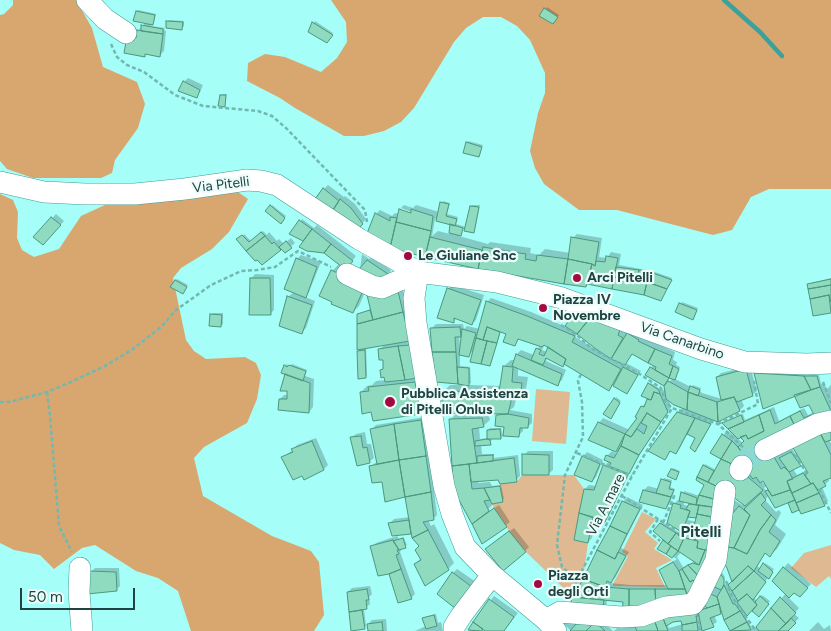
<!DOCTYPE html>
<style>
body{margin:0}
#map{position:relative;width:831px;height:631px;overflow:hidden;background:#a5fef7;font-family:Figtree,sans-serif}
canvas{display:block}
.scale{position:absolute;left:20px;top:588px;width:115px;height:22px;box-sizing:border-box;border:2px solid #1e4340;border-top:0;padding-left:6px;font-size:15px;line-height:18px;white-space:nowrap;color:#1e4340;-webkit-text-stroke:4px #ecfcfb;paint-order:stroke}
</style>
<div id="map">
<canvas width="831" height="631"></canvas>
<div class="scale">50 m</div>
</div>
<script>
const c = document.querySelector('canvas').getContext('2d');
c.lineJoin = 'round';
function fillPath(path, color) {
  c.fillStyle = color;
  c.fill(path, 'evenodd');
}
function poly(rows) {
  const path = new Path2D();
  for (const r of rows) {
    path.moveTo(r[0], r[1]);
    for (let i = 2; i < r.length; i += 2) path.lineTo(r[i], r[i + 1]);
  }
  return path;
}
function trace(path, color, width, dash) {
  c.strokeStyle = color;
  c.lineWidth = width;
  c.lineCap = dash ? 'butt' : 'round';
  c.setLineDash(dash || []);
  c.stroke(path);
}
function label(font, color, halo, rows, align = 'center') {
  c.font = font + ' Figtree,sans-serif';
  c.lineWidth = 4.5;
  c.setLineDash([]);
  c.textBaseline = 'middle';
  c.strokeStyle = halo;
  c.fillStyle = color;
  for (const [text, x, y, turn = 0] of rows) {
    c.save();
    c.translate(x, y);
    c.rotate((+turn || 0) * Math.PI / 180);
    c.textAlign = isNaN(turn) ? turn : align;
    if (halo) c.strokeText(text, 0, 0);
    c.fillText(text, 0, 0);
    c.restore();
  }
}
const green = poly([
 [536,389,570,392,566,444,532,441],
 [522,475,574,475,584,489,574,540,588,543,583,579,573,597,526,552,509,531,492,504,503,502,500,484,517,482],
 [642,512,656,519,645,532,658,543,654,549,672,560,656,568,665,587,613,586,613,584,628,556,622,552],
 [831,545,831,579,829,576,816,587,791,568,804,553]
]);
const forest = poly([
 [13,0,76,0,92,28,103,67,137,82,145,104,138,128,115,160,112,173,101,178,33,178,7,169,0,161,0,15,4,14,13,5],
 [331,0,831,0,831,189,769,189,751,197,732,230,713,235,617,210,579,210,544,184,535,168,530,151,538,113,545,93,545,73,530,40,517,26,501,17,483,17,466,28,454,42,414,108,401,122,384,131,364,136,344,136,295,108,280,98,247,81,248,63,265,54,285,57,321,72,337,58,347,42,346,22],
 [235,190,248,199,229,232,212,249,181,268,173,278,186,340,194,351,206,359,245,357,256,363,261,375,257,399,247,423,204,447,194,458,203,496,272,536,311,551,319,562,324,615,314,631,191,631,178,591,158,578,136,571,95,545,82,548,54,569,40,555,14,550,0,543,0,194,13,200,18,212,17,238,22,250,34,257,59,249,81,216,105,205,161,202]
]);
const shadow = poly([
 [547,7,559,15,555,21,541,15],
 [138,10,156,14,154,22,151,26,165,28,164,30,166,31,164,51,160,55,147,53,144,56,132,33,138,34,138,31,146,22,137,11],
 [169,20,184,21,184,26,182,28,168,21],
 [315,21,333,33,328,40,309,31],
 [188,78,203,85,200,92,196,96,184,82],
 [223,94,227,94,224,106,221,95],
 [468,141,483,145,479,155,467,143],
 [328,185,344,197,345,196,355,204,366,219,355,231,324,189],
 [443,201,450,203,447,214,458,217,456,224,466,227,471,206,472,205,480,205,475,229,473,231,463,229,459,236,488,244,490,242,531,248,530,253,539,255,545,249,570,253,573,238,577,234,602,238,599,257,607,258,611,252,621,254,619,265,652,271,672,278,662,297,589,283,586,286,478,268,391,247,376,214,380,210,392,216,395,213,399,214,400,209,404,205,413,208,416,205,439,212],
 [401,208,417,214,416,216,401,211],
 [435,219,452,223,450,234,438,231,432,236],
 [272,205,286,216,281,223,267,211],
 [56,214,64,221,43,244,35,237],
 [302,219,314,228,317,225,356,256,350,264,360,270,362,254,369,259,372,257,391,270,385,281,370,281,359,306,353,312,332,271,340,263,307,235,291,234],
 [263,231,267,235,269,232,277,241,279,239,284,244,291,238,295,243,285,251,281,248,262,264,238,240,244,234,251,241],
 [301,255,321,262,309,292,305,297,315,301,306,328,302,332,288,297,294,292,297,259],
 [255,274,274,275,274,310,270,314,251,279],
 [831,278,831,312,814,315,808,284],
 [177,279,188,285,184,291,172,286],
 [401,284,416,334,407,342,414,341,427,407,372,411,361,392,367,386,372,385,376,381,386,380,381,370,385,367,384,359,379,350,385,344,366,347,367,375,366,377,359,351,363,347,359,314,371,309],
 [452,285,484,295,476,320,472,324,457,318,453,322,448,289],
 [491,298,531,312,566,327,575,313,641,337,675,352,673,360,677,362,676,365,680,367,675,379,691,387,693,385,701,388,700,391,702,393,722,399,717,377,721,373,750,366,757,391,752,395,741,399,744,406,740,410,718,420,714,419,699,446,695,450,697,438,688,433,680,448,676,453,671,450,664,458,678,412,683,407,668,399,671,407,643,449,630,471,609,516,605,521,596,517,592,538,588,542,585,489,589,485,596,486,604,466,609,461,606,459,608,455,612,451,617,454,618,451,590,439,599,423,603,418,630,430,639,418,642,407,650,398,649,384,651,383,660,389,666,391,669,382,673,378,646,374,654,364,633,353,626,363,641,371,626,392,616,380,609,390,565,363,547,357,546,361,566,370,562,380,558,384,518,367,518,376,528,377,526,389,520,396,517,396,514,407,510,410,532,414,532,423,527,427,523,427,523,431,519,435,505,428,498,416,500,413,488,413,490,420,483,426,479,427,480,439,489,438,488,430,490,428,501,428,503,436,501,438,492,439,490,444,481,444,482,454,494,454,494,458,518,455,520,476,516,480,499,478,478,480,478,483,490,482,492,486,501,485,504,499,494,503,485,513,486,514,499,505,510,522,483,542,455,491,450,420,458,412,444,391,450,385,458,385,458,383,437,381,432,328,436,324,463,324,464,329,467,326,480,329,487,302],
 [501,331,507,334,514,344,520,338,540,345,534,355,521,350,517,354,515,360,511,360,504,366,502,386,468,385,471,383,470,367,460,366,460,354,469,355,474,350,490,365],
 [462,333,461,348,460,348,459,336],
 [578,333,595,347,594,348,575,337],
 [545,344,549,346,547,352,542,350],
 [682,302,698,308,693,319,677,312],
 [213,313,223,313,223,324,221,326,211,314],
 [286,364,290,366,292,364,307,370,305,376,314,379,313,407,309,412,280,399,284,395,288,395,285,366],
 [762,367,810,370,813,375,819,375,821,384,824,383,827,389,831,385,831,414,788,442,796,455,823,424,831,439,829,440,831,443,831,477,828,478,829,481,822,487,828,501,824,505,800,508,793,511,790,503,794,499,776,506,769,495,765,500,776,512,779,510,781,513,775,525,786,534,777,549,770,555,766,552,757,566,761,569,765,563,774,569,754,598,757,601,762,595,770,601,759,615,752,609,745,616,752,628,756,627,757,628,786,593,773,581,788,563,811,584,800,595,794,591,788,597,799,608,794,614,799,618,787,631,731,631,722,612,714,615,717,622,703,631,614,631,617,628,608,626,622,614,624,600,607,599,606,609,598,617,613,631,571,631,563,623,623,502,627,497,643,505,621,548,629,552,615,578,609,583,631,585,667,585,660,570,677,559,658,548,665,540,655,531,662,522,680,533,682,531,674,504,678,500,681,500,684,491,700,496,706,484,698,480,705,464,716,470,723,459,712,452,727,430,736,437,737,436,726,422,743,414,745,420,774,407,779,421,804,408,808,415,814,412,809,403,795,394,764,407,756,373],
 [740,436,746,441,743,443,737,438],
 [803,462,808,470,797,475,793,469],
 [764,479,769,489,766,491,764,488,766,486,761,481],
 [726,490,743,503,742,505,730,497],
 [684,501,691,503,690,506,684,505],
 [699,512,697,522,688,520,690,516,695,516],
 [681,552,694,562,683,567,677,557],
 [721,556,728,567,733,582,730,585,728,582,723,587,725,577,717,565],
 [682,620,683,624,669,628,667,624,673,621],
 [616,397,621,401,612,415,615,399],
 [425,417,437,515,433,519,428,520,431,526,434,524,454,563,448,569,415,564,421,558,420,546,412,532,393,534,390,523,394,519,410,517,406,495,383,480,371,466,378,461,372,429,376,425],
 [365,432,367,444,371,444,374,458,369,462,351,438,356,434],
 [316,438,328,465,324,469,283,457,293,450,297,445],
 [528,451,553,451,553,470,548,474,524,455],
 [587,452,603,460,596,477,592,481,576,474,583,457],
 [673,468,680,471,677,477,672,469],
 [664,478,672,480,670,487,675,489,670,503,666,508,644,490,648,486,659,489],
 [514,528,529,547,525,551,491,545],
 [397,536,399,539,404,538,407,545,402,548,400,552,415,594,411,598,390,573,372,547,376,543],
 [95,568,119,568,120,586,116,590,91,572],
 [457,569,476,582,460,603,453,573],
 [370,586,372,594,369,597,370,604,364,609,366,626,364,628,352,630,348,592,352,588],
 [494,596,518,613,504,631,488,631,483,627,481,631,470,631,469,630],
 [436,614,438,623,441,622,443,631,415,631,426,626,423,619,425,617],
 [386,619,387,631,367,631,369,631,368,624,372,620],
 [818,622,824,629,830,625,831,631,809,631]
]);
const stream = poly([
 [724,0,760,32,782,56]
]);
const building = poly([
 [544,8,558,17,553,24,539,16,544,8],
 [136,11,155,15,153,25,133,21,136,11],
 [166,21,183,22,182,30,166,28,166,21],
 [312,22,333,35,327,43,308,32,312,22],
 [141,25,163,29,163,34,141,31,141,25],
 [137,30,163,34,160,57,145,54,145,57,124,53,127,36,136,38,137,30],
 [183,81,200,90,197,98,178,91,183,81],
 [220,95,226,95,225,107,218,106,220,95],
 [466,142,482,147,479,157,463,153,466,142],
 [323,188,339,201,332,212,315,199,323,188],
 [340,199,351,208,363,224,355,232,330,214,340,199],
 [440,202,449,204,446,216,457,219,455,226,436,221,440,202],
 [270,205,285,218,281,224,265,211,270,205],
 [470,206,479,207,474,233,464,231,470,206],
 [399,209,411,213,411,209,433,216,431,231,396,222,399,209],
 [375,213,390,221,390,217,397,218,390,248,366,236,375,213],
 [51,217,61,225,43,245,33,237,51,217],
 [299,220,312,229,303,241,289,234,299,220],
 [396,222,431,231,425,257,390,248,396,222],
 [450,224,463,228,461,236,449,233,450,224],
 [312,229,331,244,324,253,307,251,299,247,312,229],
 [261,232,265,236,246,251,236,239,242,235,249,242,261,232],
 [265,236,272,244,274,242,281,250,262,265,257,260,255,261,246,251,265,236],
 [430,237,482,250,478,269,425,257,430,237],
 [571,237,599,242,595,266,592,264,568,259,571,237],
 [286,241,292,248,285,253,279,247,286,241],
 [331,244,353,261,346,270,324,253,331,244],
 [483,247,526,254,525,259,536,261,537,255,568,259,564,284,478,269,483,247],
 [606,256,618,258,614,277,590,272,592,264,595,266,596,261,605,262,606,256],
 [296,258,317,267,306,298,284,289,296,258],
 [568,259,592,264,586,287,564,284,568,259],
 [367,260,388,274,373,284,358,270,367,260],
 [616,267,639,270,637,281,614,277,616,267],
 [331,270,365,286,353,313,331,304,332,302,319,296,331,270],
 [639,270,650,272,647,282,637,281,639,270],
 [590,272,614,277,612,289,587,284,590,272],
 [650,272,672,280,667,289,647,282,650,272],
 [614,277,647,282,644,295,612,289,614,277],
 [250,278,270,278,271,315,249,315,250,278],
 [831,279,831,285,808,289,807,284,831,279],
 [175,280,187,287,183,294,170,287,175,280],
 [647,282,667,289,661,301,644,295,647,282],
 [831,285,831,302,829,295,810,299,808,289,831,285],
 [397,287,403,312,373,320,367,295,397,287],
 [447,288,481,300,472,325,454,318,454,323,437,318,447,288],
 [829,295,831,313,813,316,810,299,829,295],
 [287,296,312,305,302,334,279,326,287,296],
 [486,301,527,316,575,336,572,342,621,369,609,391,564,364,566,359,544,345,542,347,518,339,515,346,503,342,506,334,487,327,483,340,476,338,486,301],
 [679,303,697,310,693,320,675,312,679,303],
 [370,310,373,320,357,324,357,314,370,310],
 [403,312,410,341,357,350,357,324,403,312],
 [574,313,589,319,577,334,565,326,574,313],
 [210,314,222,315,221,327,209,326,210,314],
 [593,315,620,330,618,335,623,338,611,359,596,349,577,334,593,315],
 [460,327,461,337,455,337,456,352,432,352,430,328,460,327],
 [487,327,500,332,497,343,483,340,487,327],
 [462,329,476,333,469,357,459,355,462,329],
 [627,333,639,340,638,341,655,349,648,363,632,354,625,365,611,359,627,333],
 [476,338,487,341,481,364,470,362,476,338],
 [487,341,497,343,490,366,481,364,487,341],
 [410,345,417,378,405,380,398,346,410,345],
 [398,346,405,380,385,382,384,377,381,378,380,370,383,369,383,360,379,360,378,349,398,346],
 [548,347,566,359,563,367,546,358,543,365,531,360,536,348,541,350,539,354,544,356,548,347],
 [655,349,672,356,669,364,673,366,669,378,655,370,656,367,648,363,655,349],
 [365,350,366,378,358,379,357,351,365,350],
 [432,352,456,352,458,384,436,382,432,352],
 [516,354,562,374,558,386,512,366,516,354],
 [284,365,287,367,289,365,306,371,303,381,281,373,284,365],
 [503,366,513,367,512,382,522,383,520,397,512,397,508,414,442,413,442,391,499,392,503,366],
 [673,366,679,369,675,380,669,378,673,366],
 [457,367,469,368,469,386,458,384,457,367],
 [623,367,638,375,627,394,613,386,623,367],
 [650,367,669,378,664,386,645,375,650,367],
 [746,369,753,396,737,402,734,397,721,400,716,377,746,369],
 [754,373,804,376,811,390,763,409,754,373],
 [285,374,310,383,309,413,278,410,279,399,287,399,287,391,280,391,285,374],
 [804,376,817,376,820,387,811,390,804,376],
 [668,381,688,392,687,410,674,405,666,399,664,386,668,381],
 [415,382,421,414,373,421,371,412,362,414,360,392,369,391,368,387,415,382],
 [648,383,659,390,660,394,654,392,651,400,641,396,648,383],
 [690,386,700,390,698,396,688,392,690,386],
 [820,387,831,411,817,421,809,405,800,408,794,395,820,387],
 [654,392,660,394,668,412,661,422,647,413,631,437,625,434,637,418,635,417,641,406,644,407,647,399,651,400,654,392],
 [688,392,717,402,718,422,687,410,688,392],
 [734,397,740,411,718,422,717,402,734,397],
 [614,398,620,403,611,419,603,414,614,398],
 [770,410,775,424,790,416,797,431,745,457,738,447,744,441,740,437,746,435,748,439,764,431,759,415,770,410],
 [800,411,804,418,811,415,815,423,797,431,790,416,800,411],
 [677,412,695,418,676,454,670,451,665,460,648,451,677,412],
 [647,413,661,422,639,455,621,446,625,434,631,437,637,429,644,434,647,426,641,423,647,413],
 [508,414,529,418,528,428,520,428,519,437,503,436,504,427,495,426,496,415,508,414],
 [741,415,744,422,728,429,722,423,741,415],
 [759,415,764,431,748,439,746,435,738,439,728,429,759,415],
 [482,418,484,427,472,429,477,463,452,466,449,419,482,418],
 [695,418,711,424,695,452,690,448,695,438,687,434,695,418],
 [421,420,426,456,399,460,394,424,421,420],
 [598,422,625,434,616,452,588,440,598,422],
 [394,424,399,460,377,464,370,429,394,424],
 [831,424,831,440,825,442,817,427,831,424],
 [817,427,831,455,831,478,823,481,826,486,818,490,813,483,811,484,805,475,808,473,789,441,817,427],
 [500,429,501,439,487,439,487,430,500,429],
 [722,434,732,441,721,459,710,453,722,434],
 [361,436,363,448,367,447,370,463,357,466,350,437,361,436],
 [487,439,490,440,491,445,475,446,475,441,487,439],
 [312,441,324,470,304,480,302,476,293,480,281,457,293,452,291,449,312,441],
 [732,441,738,447,745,457,734,465,721,459,732,441],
 [621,446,639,455,629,474,609,466,611,463,604,460,606,455,614,458,621,446],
 [763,447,770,450,781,469,784,467,789,472,793,479,787,481,790,490,772,496,763,481,760,483,756,477,753,479,739,462,745,457,763,447],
 [791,452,801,466,789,472,779,458,791,452],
 [522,454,549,455,549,475,522,475,522,454],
 [493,455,493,461,477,463,477,456,493,455],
 [426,456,431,492,405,497,399,460,426,456],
 [582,456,600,464,592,482,574,475,582,456],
 [514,458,517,482,500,484,498,480,471,482,469,464,514,458],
 [721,459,734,465,763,490,745,506,724,490,708,482,721,459],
 [399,460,405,497,385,502,382,482,372,483,369,466,399,460],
 [469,464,472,489,484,488,490,500,484,501,489,511,472,524,454,491,452,466,469,464],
 [603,465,628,475,605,522,579,513,584,489,594,490,603,465],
 [703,465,714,471,708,482,697,477,703,465],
 [671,469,679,472,676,480,667,476,671,469],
 [803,473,811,484,792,493,787,481,803,473],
 [697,477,724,490,721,501,699,495,704,485,696,480,697,477],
 [661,479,671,482,669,489,674,490,671,497,656,493,661,479],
 [813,483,819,493,796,503,792,493,813,483],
 [500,486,503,502,492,504,484,488,500,486],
 [643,490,671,497,666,509,639,502,643,490],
 [768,490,772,496,790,490,795,500,775,508,765,491,768,490],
 [431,492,434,520,423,522,428,530,412,538,405,497,431,492],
 [681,492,697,498,696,505,679,501,681,492],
 [761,493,766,500,761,505,771,515,760,530,747,554,734,548,750,515,744,509,761,493],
 [819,493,825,506,801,514,796,503,819,493],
 [699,495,721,501,720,508,696,505,699,495],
 [795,500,799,510,792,513,788,503,795,500],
 [622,501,640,509,627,534,610,526,622,501],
 [673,503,681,505,680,508,690,511,685,524,694,526,694,539,684,538,678,535,680,531,667,523,673,503],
 [689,504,699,505,696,518,688,517,690,511,686,509,689,504],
 [699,505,720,508,717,518,697,514,699,505],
 [739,506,750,515,734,548,728,547,732,514,739,506],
 [494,508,507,527,482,544,472,524,494,508],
 [579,513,593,517,588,543,574,540,579,513],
 [697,514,717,518,719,531,694,526,697,514],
 [771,515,776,520,769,532,780,541,770,557,765,553,754,571,748,566,732,582,727,568,720,556,728,547,734,548,747,554,760,530,771,515],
 [409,520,411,534,392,536,388,523,409,520],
 [660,523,676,533,668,544,653,531,660,523],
 [610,526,627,534,615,559,597,550,610,526],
 [694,526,719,531,714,552,697,548,698,541,694,539,694,526],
 [428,530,449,570,425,586,414,564,421,560,415,550,419,546,412,538,428,530],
 [509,531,526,552,503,571,485,549,509,531],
 [676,533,684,538,678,551,668,544,676,533],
 [403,538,406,548,399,550,393,541,403,538],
 [684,538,698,541,697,548,705,550,699,565,678,551,684,538],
 [393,540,399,550,397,550,399,554,396,555,401,569,389,574,378,576,370,546,393,540],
 [663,540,671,546,666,554,657,549,663,540],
 [671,546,678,551,672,558,666,554,671,546],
 [597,550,615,559,618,552,626,556,611,583,607,581,605,587,583,579,597,550],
 [705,550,714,552,702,580,688,565,693,563,699,565,705,550],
 [673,562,679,571,685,589,668,589,659,570,673,562],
 [763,563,773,572,769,579,758,571,763,563],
 [688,565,702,580,697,586,693,580,690,582,682,569,688,565],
 [714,565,724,579,724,585,721,590,706,583,714,565],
 [748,566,754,571,732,591,728,585,748,566],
 [783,567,808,588,800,597,794,593,789,598,772,581,783,567],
 [401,569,412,599,398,603,389,574,401,569],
 [682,569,690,582,693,580,697,586,690,603,679,571,682,569],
 [89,571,116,572,117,591,87,594,89,571],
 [754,571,766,582,753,600,747,594,738,601,732,591,754,571],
 [452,572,472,587,456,609,437,594,452,572],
 [583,579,605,587,629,589,629,614,622,615,623,602,573,597,583,579],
 [724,585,733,604,735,604,740,611,724,620,717,597,724,585],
 [367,589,369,600,366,600,367,609,349,612,347,592,367,589],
 [629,589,655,589,656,606,629,614,629,589],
 [655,589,685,589,690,603,656,606,655,589],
 [702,590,717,597,719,604,707,608,699,598,702,590],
 [747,594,757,605,747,616,737,602,747,594],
 [760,596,769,604,759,617,752,611,757,605,755,602,760,596],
 [573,597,604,600,602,615,567,611,573,597],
 [780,597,796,613,786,624,771,608,780,597],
 [489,599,514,617,504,631,485,631,473,622,489,599],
 [719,604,721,614,710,618,714,627,702,631,698,611,719,604],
 [771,608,786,624,778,631,759,631,756,627,771,608],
 [362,610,365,629,351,631,349,612,362,610],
 [660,610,698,611,698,616,696,616,697,622,682,625,681,621,673,622,666,626,660,610],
 [660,610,668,631,658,631,652,613,660,610],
 [740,611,747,622,730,631,724,620,740,611],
 [652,613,658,631,637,631,633,622,652,613],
 [434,615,437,626,426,629,422,618,434,615],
 [791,618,796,623,788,631,778,631,791,618],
 [382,622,383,631,368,631,367,624,382,622],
 [473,622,483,629,482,631,468,630,473,622],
 [595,622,605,631,586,631,595,622],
 [595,622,586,631,570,631,576,624,595,622],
 [697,622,698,631,682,631,682,625,697,622],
 [747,622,751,630,730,631,747,622]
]);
const minorTunnel = poly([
 [742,466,748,458,765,450]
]);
const path = poly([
 [111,44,117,57,127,65,144,72,175,95,203,106,258,111,272,116,286,128,365,210,367,222],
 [561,325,578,336,592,349,638,373,661,388,665,401,672,408,718,424,744,448],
 [823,382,831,403],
 [47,392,50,416,59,526,72,552],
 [0,402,9,402,47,392,69,383,105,366,133,349,161,327,176,310,211,285,241,271,257,270,275,267,298,251,331,267],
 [718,424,758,404,754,381],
 [577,453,632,476],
 [795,454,807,474],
 [819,489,831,513],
 [622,496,677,531],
 [658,519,650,532,660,541],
 [663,523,675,494],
 [577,580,562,567,557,545,565,475,583,437,582,402,578,381,581,374],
 [726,581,732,597,756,631],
 [569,595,632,476,672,408],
 [698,620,700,631]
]);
const minor = poly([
 [87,0,105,19,126,33],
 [0,182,44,192,85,194,135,194,185,189,247,180,261,181,277,185,359,239,418,272,497,282,562,298,701,349,745,362,807,364,831,363],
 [418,272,414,298,416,323,444,486,452,514,465,547,492,575,546,620,556,631],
 [347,274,372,286,382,288,418,272],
 [765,450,818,424,831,421],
 [740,470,742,466],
 [80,568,79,592,82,631],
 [546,620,560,612,621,617,641,616,666,607,693,604,698,597,716,560,725,491],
 [454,631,454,627,461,616,492,575]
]);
const markers = [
 [408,256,5,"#a40a42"],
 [577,278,5,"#a40a42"],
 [543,308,5,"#a40a42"],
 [390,402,6,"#a40a42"],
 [538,584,5,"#a40a42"]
];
const streetNames = [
 ["Via Pitelli",221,185,-7],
 ["Via Canarbino",682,341,19],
 ["Via A mare",606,505,-63]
];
const poiNames = [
 ["Le Giuliane Snc",418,256],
 ["Arci Pitelli",587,278],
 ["Piazza IV",553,300],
 ["Novembre",553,316],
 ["Pubblica Assistenza",401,394],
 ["di Pitelli Onlus",401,410],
 ["Piazza",548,576],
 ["degli Orti",548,592]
];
const quarterNames = [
 ["Pitelli",701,532]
];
fillPath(green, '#deb991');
fillPath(forest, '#d8a770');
fillPath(shadow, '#0003');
trace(stream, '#3da19b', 4.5);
fillPath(building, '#8edbbf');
trace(building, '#4b987e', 1);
trace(minorTunnel, '#8ad9d2', 21, [21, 11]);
trace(minor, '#419b95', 22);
trace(path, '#72b8b2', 2.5, [4, 2.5]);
trace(minor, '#fff', 21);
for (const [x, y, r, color] of markers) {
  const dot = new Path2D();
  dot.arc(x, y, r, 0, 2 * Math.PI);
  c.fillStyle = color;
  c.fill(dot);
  trace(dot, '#ecfcfb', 2);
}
label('14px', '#1e4340', '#ecfcfb', streetNames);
label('bold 14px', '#1e4340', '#ecfcfb', poiNames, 'left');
label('bold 16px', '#1e4340', '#ecfcfb', quarterNames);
</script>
